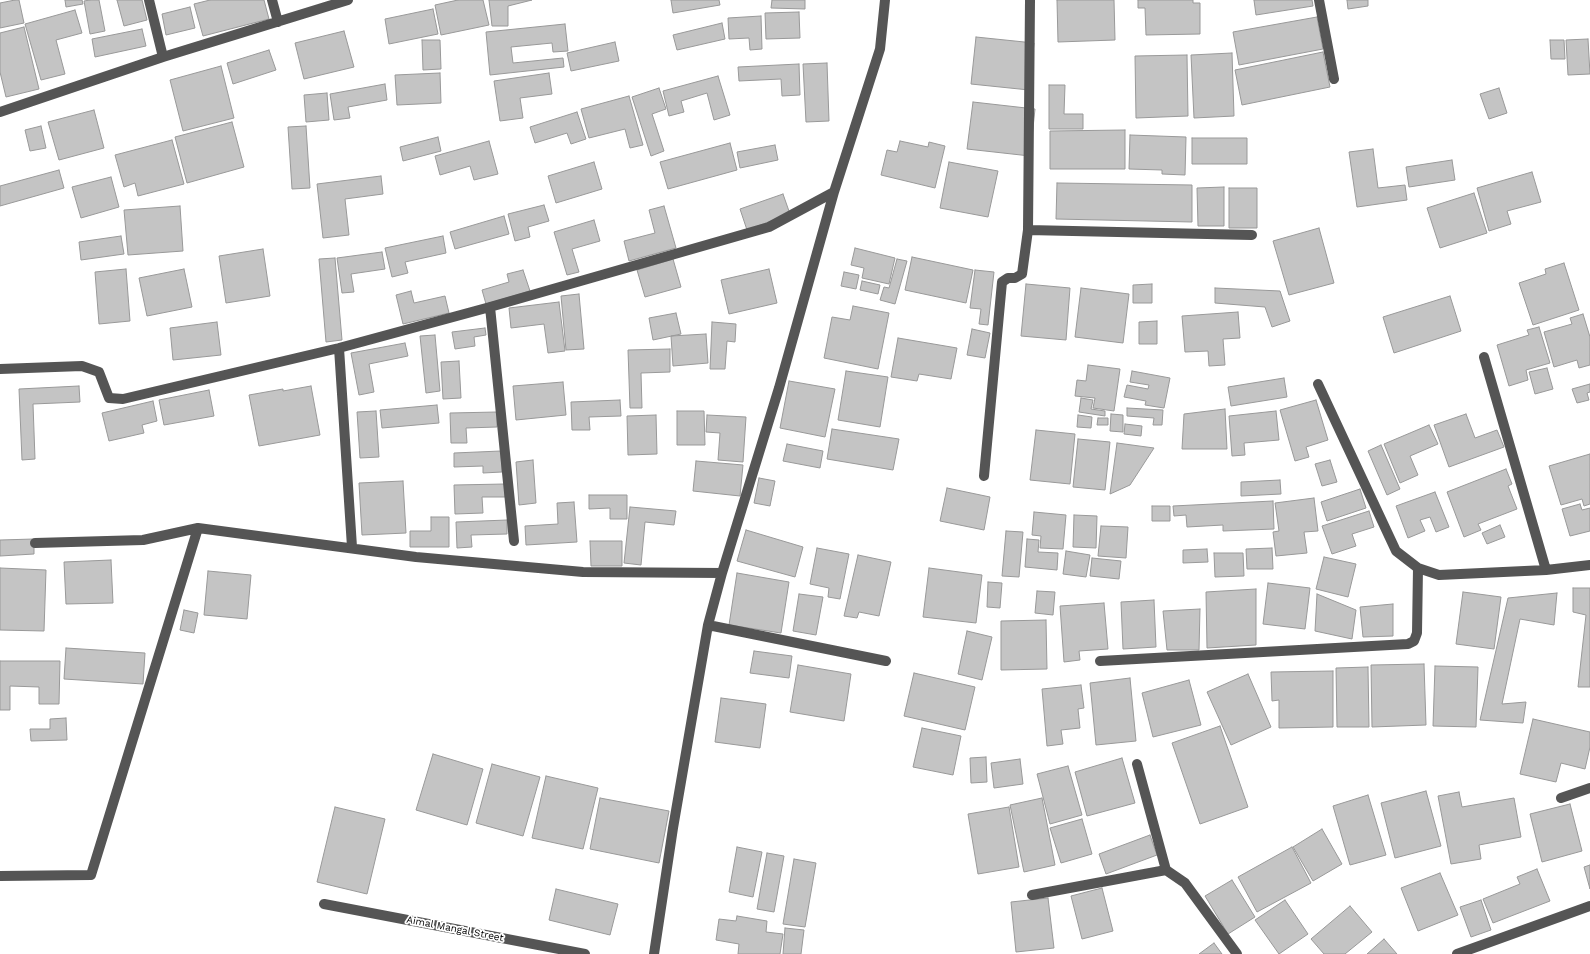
<!DOCTYPE html>
<style>
body{margin:0}
canvas{display:block;background:#fff}
</style>
<canvas width="1590" height="954"></canvas>
<script>
const c = document.querySelector('canvas').getContext('2d');
c.lineJoin = 'round';
function fillPath(path, color) {
  c.fillStyle = color;
  c.fill(path, 'evenodd');
}
function poly(rows) {
  const path = new Path2D();
  for (const r of rows) {
    path.moveTo(r[0], r[1]);
    for (let i = 2; i < r.length; i += 2) path.lineTo(r[i], r[i + 1]);
  }
  return path;
}
function trace(path, color, width, dash) {
  c.strokeStyle = color;
  c.lineWidth = width;
  c.lineCap = dash ? 'butt' : 'round';
  c.setLineDash(dash || []);
  c.stroke(path);
}
function label(font, color, halo, rows, align = 'center') {
  c.font = font + ' "Work Sans",sans-serif';
  c.lineWidth = 3.5;
  c.setLineDash([]);
  c.textBaseline = 'middle';
  c.strokeStyle = halo;
  c.fillStyle = color;
  for (const [text, x, y, turn = 0] of rows) {
    c.save();
    c.translate(x, y);
    c.rotate((+turn || 0) * Math.PI / 180);
    c.textAlign = isNaN(turn) ? turn : align;
    if (halo) c.strokeText(text, 0, 0);
    c.fillText(text, 0, 0);
    c.restore();
  }
}
const building = poly([
 [15,0,19,0,24,23,0,28,0,3,15,0],
 [65,0,82,0,83,4,66,7,65,0],
 [90,0,99,0,105,31,90,34,84,1,90,0],
 [117,0,142,0,147,20,124,26,117,0],
 [210,0,264,0,269,19,203,36,194,4,210,0],
 [458,0,483,0,489,25,441,35,435,5,458,0],
 [489,0,532,0,508,6,508,26,492,26,489,0],
 [671,0,719,0,720,5,673,13,671,0],
 [772,0,805,0,805,9,771,8,772,0],
 [1057,0,1114,0,1115,40,1058,42,1057,0],
 [1138,0,1193,0,1193,3,1200,3,1200,34,1146,35,1145,8,1138,8,1138,0],
 [1254,0,1312,0,1313,6,1256,15,1254,0],
 [1347,0,1368,0,1368,6,1348,9,1347,0],
 [190,7,195,28,166,35,162,14,190,7],
 [433,9,438,34,389,44,385,19,433,9],
 [75,10,82,33,56,40,65,74,41,80,25,24,75,10],
 [799,12,800,38,766,39,765,13,799,12],
 [761,16,762,49,750,50,749,38,729,39,728,18,761,16],
 [1317,17,1323,49,1239,65,1233,32,1317,17],
 [722,23,725,39,677,50,673,35,722,23],
 [565,24,568,51,553,52,552,43,511,47,513,63,563,58,564,67,490,75,486,32,565,24],
 [24,27,39,89,6,97,0,72,0,33,24,27],
 [142,29,146,46,95,57,92,39,142,29],
 [344,31,354,67,304,79,295,43,344,31],
 [976,37,1034,43,1029,90,971,84,976,37],
 [1588,39,1590,74,1568,75,1566,40,1588,39],
 [422,40,440,40,441,69,423,70,422,40],
 [1550,40,1564,40,1565,59,1551,59,1550,40],
 [615,42,619,61,571,71,567,53,615,42],
 [269,50,276,70,233,84,227,63,269,50],
 [1323,52,1330,87,1242,105,1235,70,1323,52],
 [1232,53,1234,116,1194,118,1191,55,1232,53],
 [1187,55,1188,116,1136,118,1135,56,1187,55],
 [827,63,829,121,806,122,803,64,827,63],
 [799,64,800,95,782,96,781,79,739,81,738,67,799,64],
 [221,66,234,118,183,131,170,80,221,66],
 [440,73,441,103,397,105,395,75,440,73],
 [549,73,552,94,520,98,523,118,500,121,494,81,549,73],
 [718,76,730,115,714,120,707,93,681,101,684,112,669,116,663,91,718,76],
 [385,84,387,100,348,107,350,118,334,120,330,94,385,84],
 [1049,85,1065,85,1064,114,1083,114,1083,129,1049,129,1049,85],
 [659,88,666,109,652,114,664,151,651,156,632,97,659,88],
 [1499,88,1507,113,1489,119,1480,94,1499,88],
 [327,93,329,120,306,122,304,95,327,93],
 [629,96,643,145,630,148,625,129,589,138,581,109,629,96],
 [973,102,1035,109,1030,156,967,149,973,102],
 [94,110,104,148,59,160,48,122,94,110],
 [577,112,586,139,571,144,567,133,535,143,530,127,577,112],
 [232,122,244,167,187,183,175,137,232,122],
 [41,126,46,148,30,151,25,130,41,126],
 [306,126,310,188,292,189,288,127,306,126],
 [1125,130,1125,169,1050,169,1050,131,1125,130],
 [1130,135,1186,137,1185,175,1162,174,1162,170,1129,169,1130,135],
 [438,137,441,151,403,161,400,147,438,137],
 [1192,138,1247,138,1247,164,1192,164,1192,138],
 [172,140,184,184,138,196,135,183,124,187,115,155,172,140],
 [489,141,498,174,474,180,470,166,440,175,435,156,489,141],
 [900,141,928,147,929,142,945,146,935,188,881,175,887,150,897,152,900,141],
 [730,143,737,170,668,189,660,162,730,143],
 [775,145,778,160,740,168,737,152,775,145],
 [1373,149,1378,188,1405,185,1407,200,1357,207,1349,152,1373,149],
 [1452,160,1455,180,1409,187,1406,167,1452,160],
 [594,162,602,189,556,203,548,176,594,162],
 [949,162,998,171,988,217,940,208,949,162],
 [59,170,64,188,0,206,0,186,59,170],
 [1532,172,1541,202,1507,211,1511,224,1489,231,1477,188,1532,172],
 [381,176,383,194,345,199,349,235,323,238,317,184,381,176],
 [111,177,119,207,81,218,72,187,111,177],
 [1057,183,1192,185,1192,222,1056,219,1057,183],
 [1224,187,1224,226,1198,226,1197,188,1224,187],
 [1229,188,1257,188,1257,228,1229,228,1229,188],
 [1474,193,1487,233,1440,248,1427,208,1474,193],
 [783,194,790,214,747,230,740,209,783,194],
 [544,205,549,221,528,227,530,237,515,241,508,214,544,205],
 [180,206,183,251,128,255,124,210,180,206],
 [664,206,676,248,629,261,624,241,655,233,649,210,664,206],
 [504,216,509,234,455,249,450,232,504,216],
 [594,220,600,241,572,249,579,272,567,275,554,232,594,220],
 [1319,228,1334,283,1289,295,1273,241,1319,228],
 [121,236,124,254,81,260,79,242,121,236],
 [443,236,446,253,405,262,408,273,392,277,385,248,443,236],
 [855,248,895,258,889,284,862,278,864,268,851,265,855,248],
 [263,249,270,296,226,303,219,256,263,249],
 [382,252,385,269,351,274,354,292,342,293,337,258,382,252],
 [912,257,973,270,966,303,905,290,912,257],
 [335,258,342,340,326,342,319,259,335,258],
 [673,259,681,287,645,297,637,270,673,259],
 [897,259,907,261,895,304,880,300,884,287,889,288,897,259],
 [1564,263,1579,310,1533,325,1519,283,1546,274,1545,269,1564,263],
 [126,269,130,321,99,324,95,272,126,269],
 [184,269,192,307,147,316,139,278,184,269],
 [769,269,777,303,729,314,721,280,769,269],
 [523,270,530,291,486,304,482,290,509,282,507,274,523,270],
 [975,270,994,272,988,325,979,324,981,309,970,308,975,270],
 [844,272,859,275,856,289,841,286,844,272],
 [862,281,880,285,878,294,860,290,862,281],
 [1026,284,1070,288,1066,340,1021,336,1026,284],
 [1152,284,1152,303,1133,303,1133,285,1152,284],
 [1081,288,1129,294,1123,343,1075,337,1081,288],
 [1215,288,1280,291,1290,321,1272,327,1265,307,1215,303,1215,288],
 [411,291,414,303,445,296,449,313,403,324,396,295,411,291],
 [579,294,584,349,566,350,561,296,579,294],
 [1450,296,1461,331,1394,353,1383,317,1450,296],
 [559,302,565,351,548,353,544,324,511,328,509,308,559,302],
 [853,306,889,313,878,369,824,358,832,317,850,320,853,306],
 [1238,312,1240,338,1223,339,1225,365,1209,366,1208,351,1185,352,1182,316,1238,312],
 [676,313,681,334,653,340,649,318,676,313],
 [1583,314,1590,337,1590,365,1579,368,1577,360,1554,367,1544,332,1572,324,1570,318,1583,314],
 [1157,321,1157,344,1139,344,1139,322,1157,321],
 [217,322,221,355,173,360,170,328,217,322],
 [712,322,736,324,735,342,727,341,725,369,710,369,712,322],
 [1539,327,1550,363,1526,370,1528,380,1509,386,1497,345,1529,335,1527,330,1539,327],
 [485,328,486,335,474,337,475,346,455,349,452,332,485,328],
 [972,329,990,333,985,358,967,355,972,329],
 [706,334,708,363,673,366,671,336,706,334],
 [435,335,440,391,426,393,420,336,435,335],
 [898,338,957,348,951,379,919,374,917,381,891,377,898,338],
 [405,343,408,356,369,364,374,392,359,395,351,353,405,343],
 [670,349,670,372,641,373,642,408,630,408,628,350,670,349],
 [459,361,461,398,443,399,441,362,459,361],
 [1088,365,1120,369,1114,411,1093,408,1095,398,1075,396,1077,380,1086,381,1088,365],
 [1547,368,1553,389,1535,394,1529,372,1547,368],
 [846,371,888,377,880,427,838,420,846,371],
 [1132,371,1170,378,1164,408,1145,405,1146,401,1124,397,1127,385,1148,389,1149,385,1130,382,1132,371],
 [1284,378,1287,397,1231,406,1228,387,1284,378],
 [789,381,835,389,825,437,780,428,789,381],
 [563,382,566,415,516,420,513,386,563,382],
 [1590,384,1590,392,1587,393,1589,400,1577,403,1572,389,1590,384],
 [79,386,80,402,33,404,35,459,22,460,19,389,79,386],
 [311,386,320,435,259,446,249,395,283,389,283,391,311,386],
 [209,390,214,416,164,425,159,400,209,390],
 [1081,398,1093,400,1091,409,1105,411,1105,416,1079,412,1081,398],
 [620,400,621,416,589,417,590,430,572,430,571,402,620,400],
 [1316,400,1328,440,1306,447,1309,457,1295,461,1280,410,1316,400],
 [153,401,157,421,142,425,144,433,109,441,102,413,153,401],
 [437,405,439,423,382,428,380,410,437,405],
 [1127,408,1163,410,1162,425,1153,425,1154,418,1127,416,1127,408],
 [1225,409,1227,449,1182,449,1184,414,1225,409],
 [376,411,379,457,360,458,357,412,376,411],
 [677,411,704,411,705,445,677,445,677,411],
 [1276,411,1279,440,1244,443,1245,455,1232,456,1229,416,1276,411],
 [497,412,497,427,466,428,467,443,451,443,450,413,497,412],
 [1111,414,1123,415,1123,432,1110,431,1111,414],
 [1466,414,1475,438,1497,430,1504,447,1449,467,1434,425,1466,414],
 [656,415,657,454,628,455,627,416,656,415],
 [707,415,746,417,743,462,718,460,720,433,706,432,707,415],
 [1078,415,1092,417,1091,428,1077,427,1078,415],
 [1098,418,1108,418,1108,425,1097,425,1098,418],
 [1125,424,1142,426,1141,436,1124,434,1125,424],
 [1429,425,1438,444,1410,456,1418,475,1400,483,1384,444,1429,425],
 [832,429,899,439,893,470,827,459,832,429],
 [1036,430,1075,434,1070,484,1030,480,1036,430],
 [1078,439,1110,442,1105,490,1073,487,1078,439],
 [1117,443,1154,448,1130,485,1110,494,1117,443],
 [787,444,823,451,820,468,783,461,787,444],
 [1381,445,1400,489,1387,495,1368,451,1381,445],
 [501,451,502,472,483,473,483,466,454,467,454,453,501,451],
 [1590,454,1590,504,1584,506,1582,499,1561,505,1549,466,1590,454],
 [533,460,536,503,519,505,516,462,533,460],
 [1330,460,1337,482,1322,486,1315,464,1330,460],
 [696,461,743,465,740,496,693,491,696,461],
 [1506,469,1512,484,1508,486,1517,509,1478,524,1481,530,1464,537,1447,492,1506,469],
 [759,478,775,481,770,506,754,503,759,478],
 [1280,480,1281,494,1241,496,1241,482,1280,480],
 [403,481,406,533,362,535,359,483,403,481],
 [505,484,505,497,482,497,483,513,455,514,454,485,505,484],
 [947,488,990,497,984,530,940,521,947,488],
 [1360,489,1366,508,1327,521,1321,502,1360,489],
 [1435,492,1449,527,1436,532,1430,517,1420,520,1425,531,1408,538,1396,506,1435,492],
 [589,495,627,495,627,519,610,519,610,508,589,509,589,495],
 [1314,498,1318,531,1304,532,1307,553,1276,556,1273,532,1279,531,1275,503,1314,498],
 [1273,501,1274,529,1223,531,1223,525,1187,527,1186,515,1174,516,1173,506,1273,501],
 [574,502,577,542,526,545,525,526,558,524,557,503,574,502],
 [1580,504,1582,510,1590,508,1590,531,1570,536,1562,509,1580,504],
 [1152,506,1170,506,1170,521,1152,521,1152,506],
 [630,507,676,511,674,525,645,522,641,565,624,563,630,507],
 [1369,511,1374,527,1352,534,1356,546,1332,554,1322,526,1369,511],
 [1034,512,1066,515,1063,549,1040,548,1041,536,1032,535,1034,512],
 [1074,515,1097,516,1096,548,1073,547,1074,515],
 [431,517,449,517,449,547,410,547,410,531,431,531,431,517],
 [507,520,507,534,471,535,472,547,457,548,456,522,507,520],
 [1500,525,1505,537,1487,544,1482,533,1500,525],
 [1101,526,1128,527,1126,558,1098,556,1101,526],
 [746,530,803,547,795,577,737,561,746,530],
 [1006,531,1023,532,1019,577,1002,576,1006,531],
 [34,539,34,554,0,556,0,540,34,539],
 [1027,539,1039,540,1038,552,1058,553,1057,570,1025,567,1027,539],
 [590,541,622,541,622,566,591,566,590,541],
 [817,548,849,554,840,599,828,597,829,588,810,584,817,548],
 [1272,548,1273,569,1247,569,1246,549,1272,548],
 [1207,549,1208,562,1183,563,1183,550,1207,549],
 [1066,551,1090,555,1086,577,1063,574,1066,551],
 [1214,553,1243,553,1244,576,1215,577,1214,553],
 [858,555,891,562,879,616,859,612,857,618,844,616,858,555],
 [1324,557,1356,564,1348,597,1316,589,1324,557],
 [1092,558,1121,561,1119,579,1090,576,1092,558],
 [111,560,113,603,66,604,64,562,111,560],
 [0,568,46,570,44,631,0,630,0,568],
 [929,568,982,575,976,623,923,617,929,568],
 [208,571,251,575,247,619,204,615,208,571],
 [737,573,789,582,781,633,729,625,737,573],
 [988,582,1002,583,1000,608,987,607,988,582],
 [1268,583,1310,588,1305,629,1263,624,1268,583],
 [1573,588,1590,588,1590,687,1578,687,1586,615,1573,612,1573,588],
 [1256,589,1256,645,1207,648,1206,592,1256,589],
 [1037,591,1055,592,1053,615,1035,613,1037,591],
 [1463,592,1501,597,1494,649,1456,644,1463,592],
 [1557,593,1554,625,1520,619,1502,704,1526,702,1523,723,1480,720,1508,598,1557,593],
 [799,594,823,597,816,635,793,631,799,594],
 [1317,594,1356,610,1352,639,1315,631,1317,594],
 [1154,600,1156,647,1123,649,1121,602,1154,600],
 [1104,603,1108,649,1079,651,1080,660,1064,662,1060,606,1104,603],
 [1393,604,1393,636,1363,637,1360,607,1393,604],
 [1200,609,1199,650,1167,650,1163,611,1200,609],
 [184,610,198,613,194,633,180,630,184,610],
 [1046,620,1047,669,1001,670,1001,621,1046,620],
 [967,631,992,637,982,680,958,674,967,631],
 [66,648,145,653,143,684,64,679,66,648],
 [754,651,792,656,789,678,750,673,754,651],
 [0,661,60,661,59,704,39,704,39,687,10,686,10,710,0,710,0,661],
 [1424,664,1426,725,1372,727,1371,665,1424,664],
 [798,665,851,674,844,721,790,712,798,665],
 [1435,666,1478,667,1476,727,1433,726,1435,666],
 [1368,667,1369,727,1337,727,1336,668,1368,667],
 [1333,671,1333,727,1279,728,1279,700,1272,701,1271,672,1333,671],
 [914,673,975,687,965,730,904,716,914,673],
 [1248,674,1271,727,1231,745,1207,692,1248,674],
 [1130,678,1136,741,1096,745,1090,683,1130,678],
 [1189,680,1201,725,1153,737,1142,693,1189,680],
 [1081,685,1084,708,1078,709,1080,728,1061,730,1063,744,1047,746,1042,689,1081,685],
 [721,698,766,704,760,748,715,742,721,698],
 [66,718,67,740,31,741,30,729,50,729,50,719,66,718],
 [1533,719,1590,732,1590,747,1585,769,1561,763,1556,782,1520,774,1533,719],
 [1220,726,1248,807,1200,824,1172,743,1220,726],
 [922,728,961,736,953,775,913,767,922,728],
 [433,754,483,769,467,825,416,810,433,754],
 [986,757,987,782,971,783,970,758,986,757],
 [1122,758,1135,803,1087,816,1075,772,1122,758],
 [1020,759,1023,784,994,788,991,763,1020,759],
 [492,764,540,777,523,836,476,823,492,764],
 [1068,766,1082,815,1050,824,1037,774,1068,766],
 [546,776,598,788,583,849,532,838,546,776],
 [1426,791,1441,846,1395,858,1381,803,1426,791],
 [1459,792,1462,807,1514,798,1521,837,1479,845,1481,859,1451,864,1438,796,1459,792],
 [1368,795,1386,855,1350,865,1333,806,1368,795],
 [600,798,669,811,659,863,590,849,600,798],
 [1042,798,1055,865,1024,872,1010,805,1042,798],
 [1570,804,1582,851,1542,862,1530,814,1570,804],
 [335,807,385,819,367,894,317,882,335,807],
 [1009,807,1019,867,978,874,968,814,1009,807],
 [1082,819,1092,854,1061,863,1050,828,1082,819],
 [1322,829,1342,864,1313,881,1293,847,1322,829],
 [1150,835,1157,855,1106,874,1099,854,1150,835],
 [737,847,762,852,753,897,729,892,737,847],
 [1292,847,1311,883,1257,912,1238,877,1292,847],
 [767,853,784,856,774,912,757,909,767,853],
 [794,859,816,863,805,927,783,924,794,859],
 [1590,865,1590,889,1584,867,1590,865],
 [1537,869,1550,901,1493,923,1483,899,1520,884,1517,877,1537,869],
 [1440,873,1458,915,1418,931,1401,888,1440,873],
 [1232,880,1255,917,1228,934,1205,896,1232,880],
 [1102,888,1113,931,1082,939,1071,896,1102,888],
 [556,889,618,904,610,935,549,920,556,889],
 [1048,898,1054,948,1016,952,1011,902,1048,898],
 [1285,900,1308,934,1279,954,1255,920,1285,900],
 [1481,900,1491,930,1471,937,1460,907,1481,900],
 [1350,906,1372,932,1345,954,1324,954,1311,939,1350,906],
 [737,916,767,921,766,932,783,934,780,954,738,954,739,944,716,940,719,919,736,921,737,916],
 [785,928,804,930,801,954,783,954,785,928],
 [1384,939,1397,954,1367,954,1384,939],
 [1214,943,1222,954,1199,954,1214,943]
]);
const minor = poly([
 [149,0,163,57],
 [272,0,278,22],
 [1319,0,1334,79],
 [0,112,163,57,348,0],
 [1028,230,1252,235],
 [490,307,514,541],
 [339,348,352,547],
 [1484,357,1546,570],
 [0,369,82,366,99,372,109,398,123,399,339,348,490,307,769,227,834,192],
 [1318,384,1396,551,1418,568,1439,575,1546,570,1590,565],
 [984,476,1002,282,1008,278,1015,278,1022,274,1028,230,1030,0],
 [35,543,143,540,198,528,416,557,583,572,722,573],
 [708,625,886,661],
 [1100,661,1408,644,1414,641,1417,633,1418,568],
 [1137,764,1166,870,1185,883,1237,954],
 [1561,798,1590,788],
 [0,876,91,875,198,528],
 [1032,895,1166,870],
 [324,904,585,954],
 [654,954,673,828,708,625,722,573,779,388,834,192,880,49,885,0],
 [1457,954,1590,906]
]);
const streetNames = [
 ["Aimal Mangal Street",455,929,11]
];
fillPath(building, '#c4c4c4');
trace(building, '#999', 1);
trace(minor, '#555', 10);
label('10px', '#000', '#fff', streetNames);
</script>
